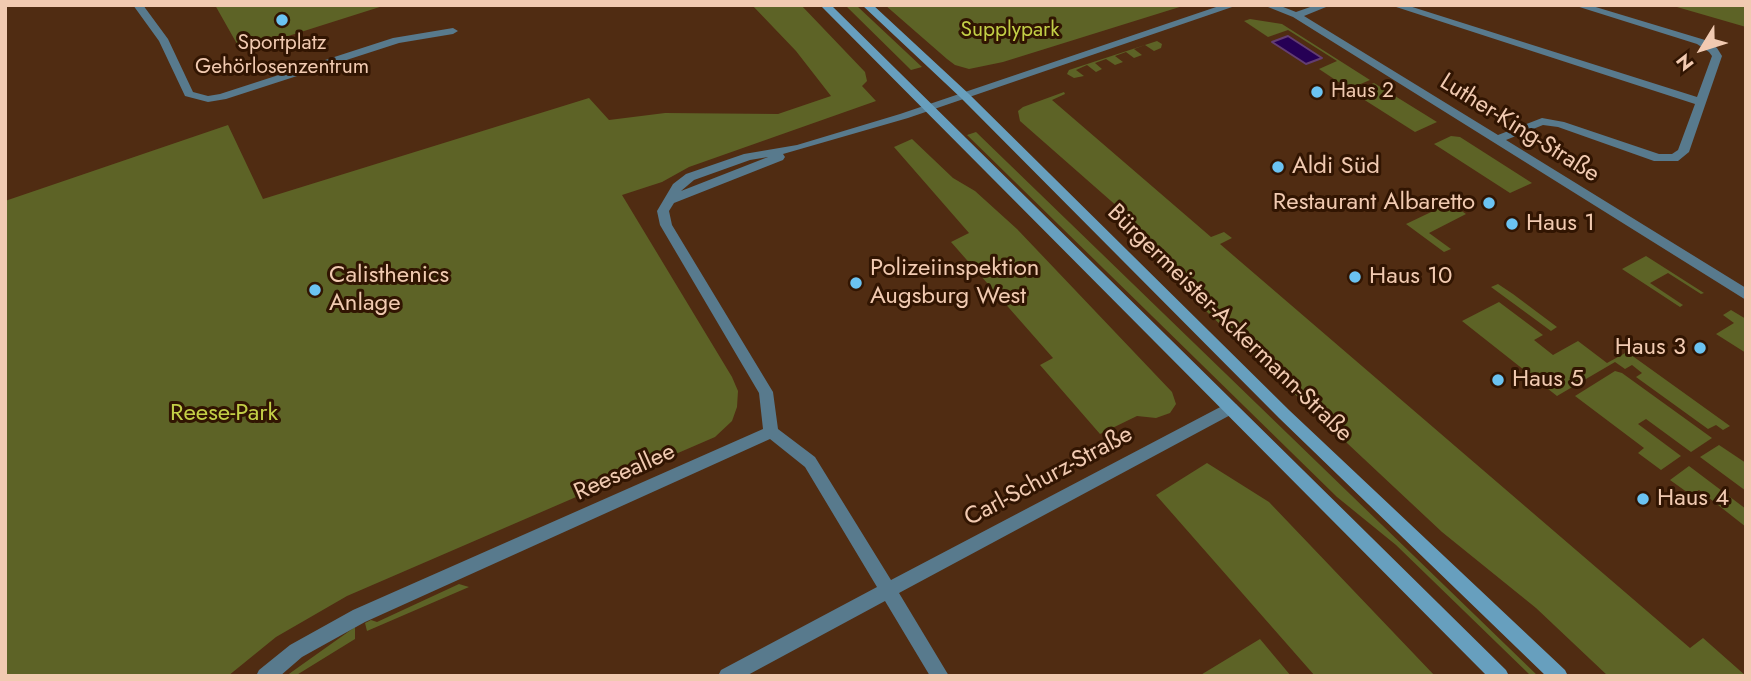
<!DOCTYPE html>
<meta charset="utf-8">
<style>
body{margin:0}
#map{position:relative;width:1751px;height:681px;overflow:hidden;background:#502c12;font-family:Jost,sans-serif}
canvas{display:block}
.frame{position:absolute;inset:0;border:7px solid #f1cab1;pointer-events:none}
.north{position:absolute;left:1667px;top:14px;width:70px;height:70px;-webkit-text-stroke:5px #311502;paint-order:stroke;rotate:232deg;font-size:19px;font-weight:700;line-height:28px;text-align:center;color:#f1cab1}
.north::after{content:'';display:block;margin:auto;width:24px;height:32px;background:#f1cab1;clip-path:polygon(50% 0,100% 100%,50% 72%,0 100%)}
</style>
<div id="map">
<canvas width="1751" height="681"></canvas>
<div class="frame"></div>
<div class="north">N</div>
</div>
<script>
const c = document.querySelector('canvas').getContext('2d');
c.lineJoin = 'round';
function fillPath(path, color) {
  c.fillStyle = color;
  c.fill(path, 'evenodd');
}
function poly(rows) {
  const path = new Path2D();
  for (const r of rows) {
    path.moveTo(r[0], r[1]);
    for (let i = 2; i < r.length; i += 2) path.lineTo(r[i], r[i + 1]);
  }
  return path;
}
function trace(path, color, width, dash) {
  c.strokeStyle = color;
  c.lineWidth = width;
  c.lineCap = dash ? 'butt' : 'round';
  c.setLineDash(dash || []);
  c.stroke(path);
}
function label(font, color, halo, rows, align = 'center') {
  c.font = font + ' Jost,sans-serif';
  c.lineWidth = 6;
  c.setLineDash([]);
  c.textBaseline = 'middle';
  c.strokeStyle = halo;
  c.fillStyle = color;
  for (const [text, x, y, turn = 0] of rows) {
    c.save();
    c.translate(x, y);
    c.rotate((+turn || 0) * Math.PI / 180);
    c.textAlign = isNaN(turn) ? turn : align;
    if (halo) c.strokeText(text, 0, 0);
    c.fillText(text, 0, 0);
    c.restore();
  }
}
const green = poly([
 [215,5,386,5,241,51],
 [752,5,801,5,865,72,867,81,862,86,876,101,689,167,662,182,622,195,732,377,738,391,737,407,732,421,715,437,347,596,276,637,228,676,5,676,5,201,228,125,263,199,589,98,609,120,665,113,778,114,831,96,796,51],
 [845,5,857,6,922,67,911,70],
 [885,5,1186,5,1003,62,969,69,955,65,947,59],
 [1670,5,1746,5,1746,27],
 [1250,19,1282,24,1370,80,1349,89,1319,69,1337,61,1288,30,1268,37,1244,21],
 [1157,41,1162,44,1161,48,1154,51,1145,45,1134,49,1142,55,1134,58,1126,52,1115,56,1123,62,1115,65,1106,59,1095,63,1102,69,1096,72,1087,65,1076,70,1084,76,1074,78,1067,74,1069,70],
 [1374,83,1437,122,1415,132,1352,92],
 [1064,92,1065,94,1052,100,1211,237,1224,232,1232,238,1220,244,1690,648,1703,638,1746,676,1608,676,1536,608,1442,532,1175,282,1119,208,1020,121,1018,111,1023,107],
 [976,132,1538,676,1531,676,1396,545,1337,497,967,135],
 [1451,136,1460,137,1532,183,1510,193,1434,144],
 [912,139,953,178,975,191,1017,229,1172,392,1176,404,1170,413,1156,418,1137,416,1100,434,1040,365,1053,358,951,242,969,233,894,147],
 [1450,203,1466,214,1429,233,1451,249,1444,252,1406,224],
 [1646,256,1704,293,1701,294,1668,273,1650,283,1683,305,1680,307,1622,269],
 [1498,284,1513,294,1557,327,1551,331,1491,287],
 [1499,302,1543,335,1534,340,1553,355,1578,341,1607,363,1627,352,1730,426,1723,430,1716,425,1708,429,1636,377,1642,373,1632,365,1625,369,1615,362,1557,396,1462,321],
 [1731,310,1746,319,1746,353,1716,334,1734,323,1723,315],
 [1615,371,1622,373,1712,438,1691,452,1646,419,1638,424,1681,456,1661,470,1638,453,1644,448,1575,396],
 [1719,445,1746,463,1746,491,1700,457],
 [1207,463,1269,502,1435,676,1315,676,1156,495],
 [1689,466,1746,509,1746,527,1699,490,1691,495,1670,480],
 [459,584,469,587,367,631,365,623,371,620,377,622],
 [355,627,355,639,295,676,286,676],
 [1260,639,1291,676,1199,676]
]);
const water = poly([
 [1288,36,1322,58,1306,64,1272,42,1288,36]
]);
const street = poly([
 [133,5,143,5,168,39,193,92,208,96,220,94,393,38,453,28,458,31,453,34,399,43,226,99,208,102,185,96,159,41,133,5],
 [1222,5,1238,5,908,118,783,154,785,157,783,160,674,203,669,211,672,225,773,392,778,429,815,457,891,580,1226,404,1236,404,1238,408,1236,412,899,593,949,676,930,676,885,601,746,676,718,676,721,670,877,587,805,467,770,439,365,622,302,657,280,676,256,676,259,670,290,645,353,610,763,429,759,393,660,225,657,211,673,184,686,174,744,154,797,145,900,114,1222,5],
 [768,157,681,191,694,180,750,160,768,157],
 [1263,5,1278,5,1296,12,1316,5,1331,5,1304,16,1498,135,1542,118,1564,122,1659,154,1672,154,1678,150,1695,104,1390,5,1406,5,1697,97,1712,56,1709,52,1697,44,1573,5,1589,5,1705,40,1717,48,1722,56,1689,152,1678,161,1654,161,1558,127,1543,125,1506,140,1746,288,1746,300,1293,17,1263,5]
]);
const secondary = poly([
 [820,5,831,5,1506,670,1509,676,1487,676,820,5],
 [862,5,873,5,969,94,1289,410,1565,670,1568,676,1546,676,1279,418,961,98,862,5]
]);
const markers = [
 [282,20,7,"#6bc3f2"],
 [1317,92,7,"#6bc3f2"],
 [1278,167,7,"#6bc3f2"],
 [1489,203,7,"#6bc3f2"],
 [1512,224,7,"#6bc3f2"],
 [1355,277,7,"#6bc3f2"],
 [856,283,7,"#6bc3f2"],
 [315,290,7,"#6bc3f2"],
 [1700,348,7,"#6bc3f2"],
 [1498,380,7,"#6bc3f2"],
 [1643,499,7,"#6bc3f2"]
];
const farParknames = [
 ["Supplypark",1010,31]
];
const farPoinames = [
 ["Sportplatz",282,44],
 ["Gehörlosenzentrum",282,68],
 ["Haus 2",1331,92,"left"]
];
const streetNames = [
 ["Luther-King-Straße",1519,129,32],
 ["Bürgermeister-Ackermann-Straße",1229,324,44],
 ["Reeseallee",625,473,-24],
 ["Carl-Schurz-Straße",1049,477,-28]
];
const poiNames = [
 ["Aldi Süd",1292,167],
 ["Restaurant Albaretto",1475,203,"right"],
 ["Haus 1",1526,224],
 ["Polizeiinspektion",870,269],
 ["Augsburg West",870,297],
 ["Calisthenics",329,276],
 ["Anlage",329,304],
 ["Haus 10",1369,277],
 ["Haus 3",1686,348,"right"],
 ["Haus 5",1512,380],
 ["Haus 4",1657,499]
];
const parkNames = [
 ["Reese-Park",224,414]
];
fillPath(green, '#5d6326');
fillPath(water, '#260055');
trace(water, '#633d71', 2);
fillPath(street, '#587a8d');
fillPath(secondary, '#679fbe');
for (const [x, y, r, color] of markers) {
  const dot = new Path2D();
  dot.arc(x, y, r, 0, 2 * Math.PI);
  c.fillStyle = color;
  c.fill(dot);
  trace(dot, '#311502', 2.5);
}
label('21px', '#c3cf46', '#311502', farParknames);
label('21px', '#f1cab1', '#311502', farPoinames);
label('24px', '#f1cab1', '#311502', streetNames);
label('24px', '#f1cab1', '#311502', poiNames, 'left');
label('24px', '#c3cf46', '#311502', parkNames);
</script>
